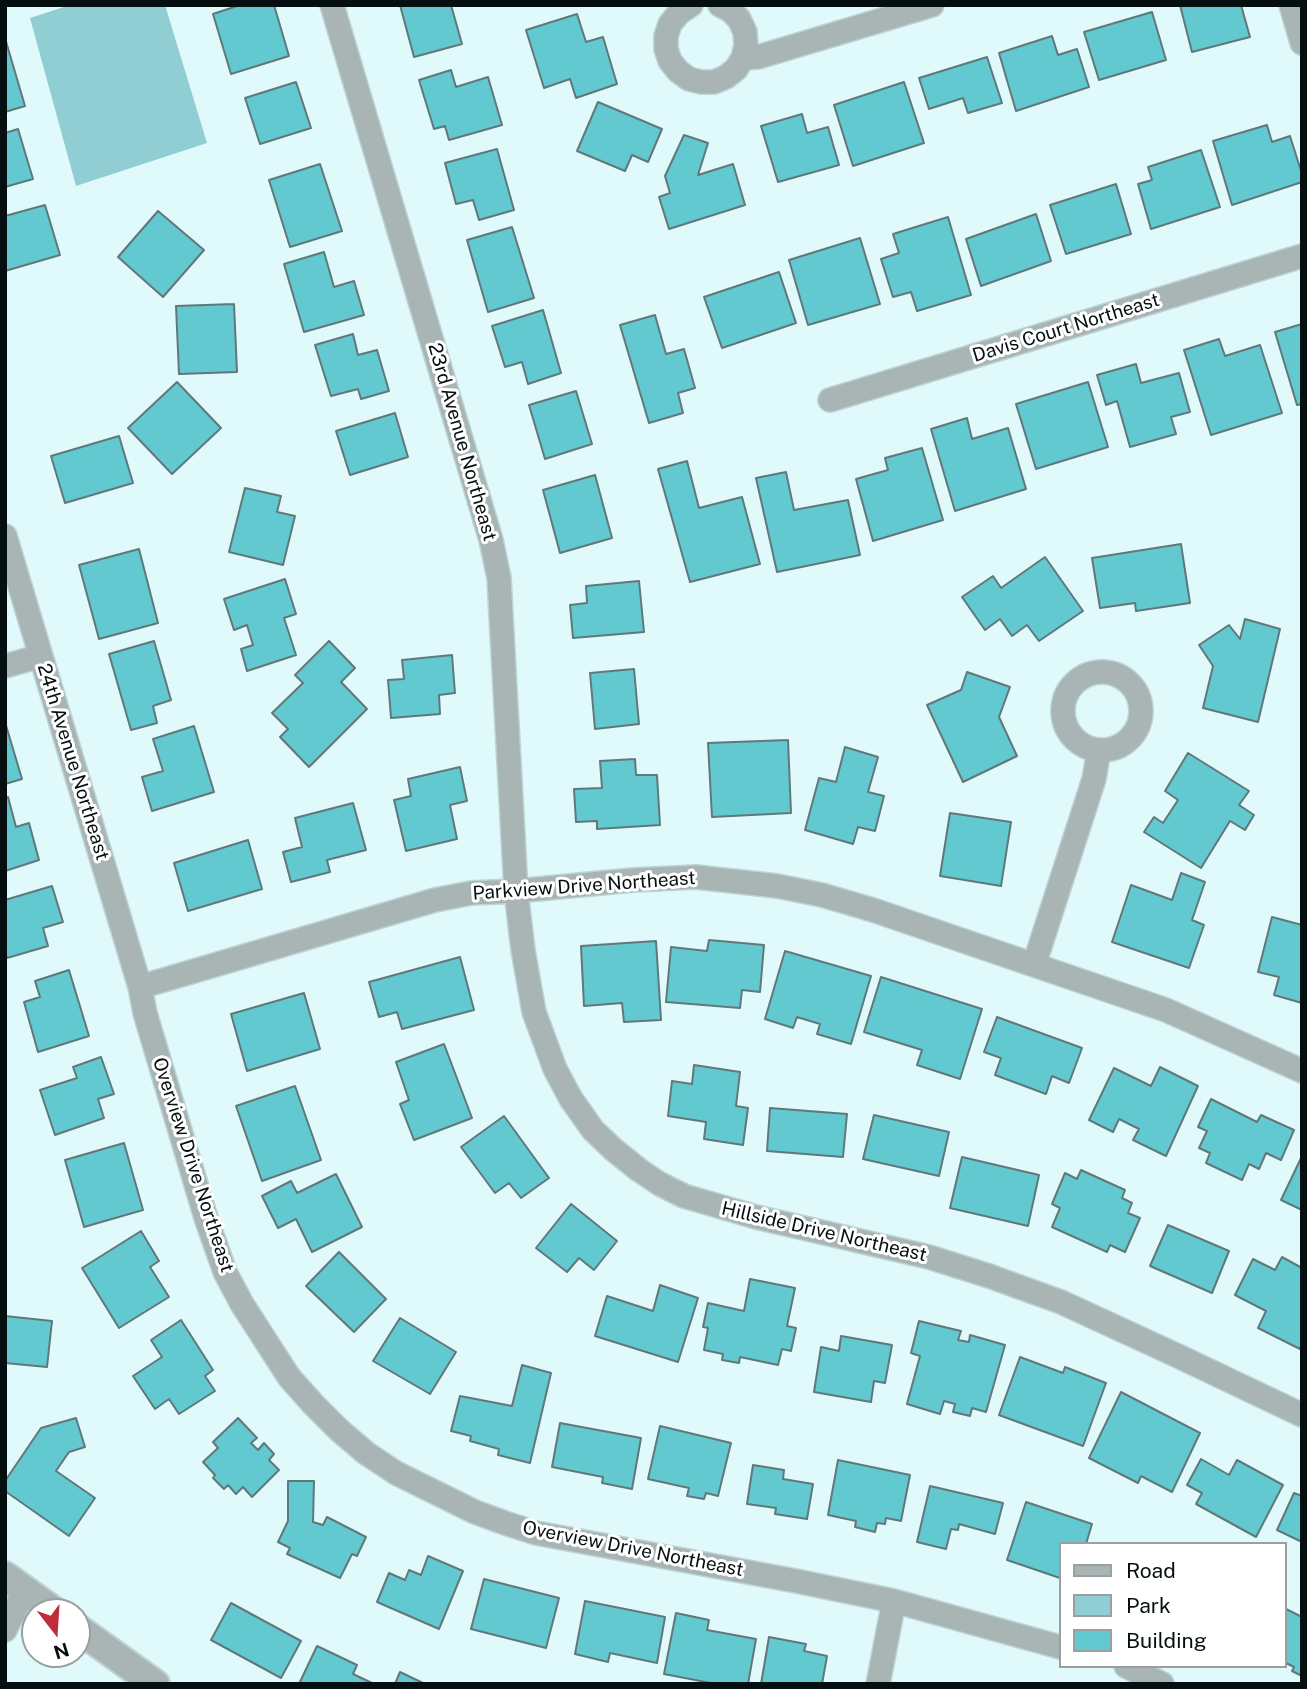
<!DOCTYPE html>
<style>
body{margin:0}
#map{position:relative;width:1307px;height:1689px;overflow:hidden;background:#e0fafb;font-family:"Public Sans",sans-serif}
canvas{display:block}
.frame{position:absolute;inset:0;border:7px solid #060f0f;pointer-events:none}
.legend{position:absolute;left:1059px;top:1542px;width:228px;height:126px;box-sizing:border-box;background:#fff;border:2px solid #9b9f9f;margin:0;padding:9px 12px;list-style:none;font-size:21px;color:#060f0f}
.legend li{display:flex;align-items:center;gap:14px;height:35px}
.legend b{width:35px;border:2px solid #9b9f9f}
.north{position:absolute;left:21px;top:1598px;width:70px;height:70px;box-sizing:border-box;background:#fff;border:2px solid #9b9f9f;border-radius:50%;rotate:163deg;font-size:19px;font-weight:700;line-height:28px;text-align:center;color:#060f0f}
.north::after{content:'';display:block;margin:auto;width:24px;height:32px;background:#be2d39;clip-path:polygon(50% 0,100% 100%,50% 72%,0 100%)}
</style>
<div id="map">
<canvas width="1307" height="1689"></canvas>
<div class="frame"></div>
<ul class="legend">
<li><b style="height:9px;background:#a9b4b5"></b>Road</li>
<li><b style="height:19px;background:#90ced3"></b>Park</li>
<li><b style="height:19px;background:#62c9d1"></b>Building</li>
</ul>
<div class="north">N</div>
</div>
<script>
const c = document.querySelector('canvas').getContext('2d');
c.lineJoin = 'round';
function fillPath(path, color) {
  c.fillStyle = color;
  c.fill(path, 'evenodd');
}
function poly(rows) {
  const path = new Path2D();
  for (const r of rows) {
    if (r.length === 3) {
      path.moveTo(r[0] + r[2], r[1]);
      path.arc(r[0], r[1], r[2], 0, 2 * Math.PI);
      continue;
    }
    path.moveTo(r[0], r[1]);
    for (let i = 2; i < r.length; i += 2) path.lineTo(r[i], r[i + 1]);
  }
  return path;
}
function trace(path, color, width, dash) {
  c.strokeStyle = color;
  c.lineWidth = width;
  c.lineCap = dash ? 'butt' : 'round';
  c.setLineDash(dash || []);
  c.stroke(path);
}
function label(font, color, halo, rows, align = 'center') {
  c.font = font + ' "Public Sans",sans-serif';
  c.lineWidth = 6;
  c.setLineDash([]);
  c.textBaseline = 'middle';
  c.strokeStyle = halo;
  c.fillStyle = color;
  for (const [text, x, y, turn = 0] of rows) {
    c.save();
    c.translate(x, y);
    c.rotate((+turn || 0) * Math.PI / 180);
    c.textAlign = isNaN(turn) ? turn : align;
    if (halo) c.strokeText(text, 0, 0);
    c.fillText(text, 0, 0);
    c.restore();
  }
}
const green = poly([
 [70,5,165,5,207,143,76,186,30,18]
]);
const building = poly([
 [240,5,274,5,289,56,231,74,213,14,240,5],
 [400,5,451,5,462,44,414,57,400,5],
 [1180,5,1241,5,1250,37,1192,52,1180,5],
 [1152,12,1166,60,1099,80,1084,32,1152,12],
 [577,14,586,42,603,37,617,84,576,98,570,79,544,88,526,30,577,14],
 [1052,36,1058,55,1077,49,1089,87,1016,111,999,53,1052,36],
 [5,38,25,106,5,112,5,38],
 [987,57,1002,103,968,113,963,98,929,109,919,78,987,57],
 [451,70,456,87,488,77,502,125,449,140,445,126,434,129,419,80,451,70],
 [296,82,311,128,260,144,245,98,296,82],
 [904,82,924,143,853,166,834,105,904,82],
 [598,102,662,129,648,162,632,155,625,171,577,151,598,102],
 [802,114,807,133,828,127,839,165,778,182,761,126,802,114],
 [1267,125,1272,142,1290,136,1302,174,1302,182,1232,205,1213,141,1267,125],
 [18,129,33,179,5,187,5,133,18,129],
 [684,135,708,143,698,175,733,164,745,205,669,229,659,197,670,193,665,176,684,135],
 [497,149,514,210,479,220,473,200,456,204,445,163,497,149],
 [1201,150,1220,207,1151,229,1138,184,1152,180,1148,167,1201,150],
 [320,164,342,231,290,247,269,180,320,164],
 [1116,184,1131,234,1066,254,1050,205,1116,184],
 [45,205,60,255,5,271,5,216,45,205],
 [158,211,204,250,163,297,118,257,158,211],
 [1036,214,1051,261,981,286,966,239,1036,214],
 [948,217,971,295,917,311,911,292,893,297,881,259,899,253,893,234,948,217],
 [512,227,534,298,488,312,467,240,512,227],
 [860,238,880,304,808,325,789,260,860,238],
 [324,252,334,287,354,281,364,315,304,332,284,264,324,252],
 [779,272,796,323,722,348,704,297,779,272],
 [234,304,237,372,179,374,176,306,234,304],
 [543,310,561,373,528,384,522,362,505,367,492,326,543,310],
 [655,315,666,354,684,349,695,388,678,393,683,413,649,423,620,325,655,315],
 [1302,324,1302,404,1297,405,1275,332,1302,324],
 [353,334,358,355,377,350,389,391,361,399,358,389,331,396,315,345,353,334],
 [1219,339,1225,356,1260,345,1282,413,1211,435,1184,350,1219,339],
 [1136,364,1141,383,1179,373,1190,412,1171,417,1176,434,1130,447,1117,401,1106,405,1097,375,1136,364],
 [177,382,221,428,172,474,128,428,177,382],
 [1088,382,1108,447,1036,469,1016,404,1088,382],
 [576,391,592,444,545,459,529,405,576,391],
 [395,413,408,457,350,475,336,431,395,413],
 [967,418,972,439,1008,428,1026,489,955,511,931,429,967,418],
 [119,436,133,483,65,503,51,456,119,436],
 [922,448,943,520,873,541,856,479,888,470,885,458,922,448],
 [687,461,699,508,742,497,760,564,690,582,658,469,687,461],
 [786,472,794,510,848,500,860,555,777,572,756,478,786,472],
 [595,475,612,538,560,553,543,490,595,475],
 [245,488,281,496,277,512,295,516,283,565,229,552,245,488],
 [1181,544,1190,603,1136,611,1135,603,1100,608,1092,558,1181,544],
 [139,549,158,623,99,639,79,565,139,549],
 [1045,557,1083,611,1039,641,1027,625,1012,636,1000,619,985,630,962,597,993,576,1001,588,1045,557],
 [285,579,296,614,284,618,296,655,247,671,241,649,253,645,247,625,234,630,224,599,285,579],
 [639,581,644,632,573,638,570,605,587,603,586,586,639,581],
 [1245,619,1280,629,1258,722,1203,708,1213,666,1199,645,1229,625,1240,639,1245,619],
 [154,641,171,700,153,706,157,723,131,730,109,654,154,641],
 [329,641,355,668,341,682,367,709,309,767,280,737,288,729,272,713,303,683,295,675,329,641],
 [452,655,455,693,439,695,440,714,391,718,388,680,404,679,402,660,452,655],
 [634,669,639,724,595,729,590,673,634,669],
 [967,672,1010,687,999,717,1017,756,963,782,927,705,961,690,967,672],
 [5,722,22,779,5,784,5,722],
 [194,726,214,792,152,811,142,777,163,771,153,739,194,726],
 [788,740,791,813,712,817,708,743,788,740],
 [845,747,878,757,868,792,884,796,875,831,858,827,853,844,805,830,819,778,836,782,845,747],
 [1188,753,1249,791,1239,805,1254,815,1245,830,1230,821,1201,868,1144,832,1154,817,1163,823,1178,800,1165,791,1188,753],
 [635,759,636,775,657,775,660,825,597,829,597,821,576,822,574,789,602,788,600,761,635,759],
 [460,767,467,801,450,805,457,839,406,851,394,800,411,796,408,779,460,767],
 [8,797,16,827,29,823,39,860,5,871,5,798,8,797],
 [353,803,366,850,327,860,330,872,291,882,283,852,302,847,295,818,353,803],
 [950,813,1011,822,1001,886,940,876,950,813],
 [248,840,262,889,188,911,174,863,248,840],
 [1181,873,1205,882,1192,920,1204,925,1189,968,1112,942,1131,885,1172,900,1181,873],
 [52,886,63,922,43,928,48,946,7,958,5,952,5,900,52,886],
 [1272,917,1302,925,1302,1003,1274,995,1279,977,1258,972,1272,917],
 [709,940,764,945,760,992,742,990,740,1008,666,1002,671,947,707,951,709,940],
 [656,941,661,1020,624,1022,622,1003,584,1006,581,946,656,941],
 [785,951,871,976,851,1044,817,1034,820,1024,797,1017,793,1028,765,1019,785,951],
 [460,957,474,1010,402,1029,397,1012,379,1017,369,982,460,957],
 [69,970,89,1036,38,1052,24,1002,40,997,35,981,69,970],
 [881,977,982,1009,960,1079,917,1065,922,1050,864,1032,881,977],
 [304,993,320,1049,247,1071,231,1014,304,993],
 [997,1017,1082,1048,1069,1083,1052,1076,1046,1094,995,1075,1001,1058,984,1052,997,1017],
 [444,1044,472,1118,414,1140,400,1104,409,1100,396,1062,444,1044],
 [101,1057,114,1094,98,1099,104,1118,55,1135,40,1090,77,1078,73,1067,101,1057],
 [694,1065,740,1072,736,1106,748,1108,743,1145,704,1139,706,1122,668,1116,672,1081,692,1084,694,1065],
 [1160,1067,1198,1086,1166,1156,1133,1140,1139,1129,1119,1119,1113,1132,1089,1120,1114,1068,1151,1086,1160,1067],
 [295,1086,321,1160,262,1181,236,1106,295,1086],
 [1211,1099,1257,1122,1261,1115,1294,1130,1281,1160,1266,1153,1259,1169,1249,1164,1242,1180,1206,1163,1210,1153,1199,1148,1207,1131,1198,1127,1211,1099],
 [770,1108,847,1114,843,1157,767,1151,770,1108],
 [874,1115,949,1132,939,1176,863,1159,874,1115],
 [504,1116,549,1178,521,1198,509,1183,495,1193,461,1147,504,1116],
 [124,1143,143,1210,84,1227,65,1160,124,1143],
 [1302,1156,1302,1210,1281,1200,1302,1156],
 [962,1157,1039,1175,1028,1226,950,1208,962,1157],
 [1081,1170,1125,1190,1122,1198,1132,1203,1128,1213,1140,1218,1125,1252,1110,1245,1107,1252,1052,1227,1060,1208,1052,1204,1065,1173,1077,1179,1081,1170],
 [336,1174,362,1227,312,1252,296,1219,278,1228,262,1196,291,1181,297,1193,336,1174],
 [571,1204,617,1241,594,1270,579,1258,567,1272,536,1248,571,1204],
 [1168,1225,1229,1251,1212,1293,1150,1266,1168,1225],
 [141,1231,159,1261,150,1267,169,1297,119,1328,82,1268,141,1231],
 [339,1252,386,1299,354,1332,306,1286,339,1252],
 [1282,1257,1302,1268,1302,1345,1300,1349,1258,1328,1266,1311,1235,1295,1253,1259,1275,1270,1282,1257],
 [750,1279,795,1288,787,1326,796,1328,791,1351,782,1349,778,1365,740,1357,739,1363,722,1360,723,1354,704,1350,708,1328,703,1327,708,1303,744,1311,750,1279],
 [660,1285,698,1298,678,1362,595,1336,607,1296,653,1311,660,1285],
 [5,1316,52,1321,47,1367,5,1363,5,1316],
 [400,1318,456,1352,430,1394,373,1361,400,1318],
 [181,1320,213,1370,205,1376,215,1391,179,1414,169,1399,155,1409,133,1376,162,1357,151,1340,181,1320],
 [919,1321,961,1331,958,1340,969,1342,970,1335,1005,1345,986,1412,972,1408,970,1416,953,1412,955,1404,944,1401,940,1414,907,1404,920,1356,911,1353,919,1321],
 [841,1336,892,1345,885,1383,874,1381,871,1402,814,1392,821,1347,839,1351,841,1336],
 [1020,1357,1063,1373,1065,1367,1106,1383,1083,1446,999,1415,1020,1357],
 [522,1365,551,1373,530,1463,498,1455,499,1449,470,1441,471,1436,451,1431,460,1396,512,1406,522,1365],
 [1121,1392,1200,1433,1172,1492,1141,1476,1138,1483,1089,1458,1121,1392],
 [76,1418,85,1447,69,1452,56,1471,95,1498,69,1536,5,1491,5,1481,41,1428,76,1418],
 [238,1418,257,1438,251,1443,258,1450,264,1443,274,1454,269,1460,279,1470,252,1497,243,1487,236,1494,228,1485,224,1489,213,1478,215,1475,203,1462,218,1448,213,1442,238,1418],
 [560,1423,641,1438,632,1489,602,1483,603,1477,552,1467,560,1423],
 [660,1426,731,1443,718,1496,706,1493,704,1499,687,1496,689,1488,648,1479,660,1426],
 [1201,1459,1229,1475,1237,1460,1283,1485,1256,1537,1196,1504,1202,1493,1187,1485,1201,1459],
 [838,1460,910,1475,901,1521,886,1518,885,1524,877,1523,875,1532,855,1527,856,1521,828,1515,838,1460],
 [753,1465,784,1470,783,1479,813,1484,807,1519,775,1514,776,1508,747,1504,753,1465],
 [288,1481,314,1481,313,1522,323,1525,327,1517,366,1537,357,1556,352,1554,340,1578,287,1554,290,1548,278,1542,288,1521,288,1481],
 [930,1486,1003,1503,995,1534,959,1524,958,1530,951,1529,946,1549,917,1542,930,1486],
 [1294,1493,1302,1496,1302,1542,1277,1530,1294,1493],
 [1026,1502,1092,1524,1086,1544,1060,1544,1060,1578,1007,1560,1026,1502],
 [428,1556,463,1571,439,1629,377,1602,389,1573,405,1580,409,1570,421,1575,428,1556],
 [484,1579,559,1598,546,1648,471,1629,484,1579],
 [585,1601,665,1617,657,1663,610,1653,608,1662,575,1654,585,1601],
 [231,1603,301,1641,281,1678,211,1640,231,1603],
 [1284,1608,1302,1617,1302,1676,1292,1671,1294,1667,1284,1662,1284,1608],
 [676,1613,709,1620,707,1630,756,1639,748,1684,716,1684,664,1674,676,1613],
 [769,1637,806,1644,804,1651,827,1656,822,1684,761,1684,769,1637],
 [317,1646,357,1665,353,1674,374,1684,299,1684,317,1646],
 [400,1672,425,1684,395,1684,400,1672]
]);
const minor = poly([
 [332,5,491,540,499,578,516,891,523,950,534,1012,555,1069,571,1099,593,1130,614,1150,639,1170,660,1184,684,1196,756,1217,929,1257,989,1276,1061,1302,1178,1356,1302,1415],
 [691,5,679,13,670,24,666,36,666,49,670,61,678,71,689,79,701,82,714,82,726,77,736,69,743,58,746,45,745,32,739,19,730,10,720,5],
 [1291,5,1302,43],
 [743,58,758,57,932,5],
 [830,400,1302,256],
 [5,536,140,987,145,1013,206,1218,225,1272,242,1304,289,1377,313,1404,339,1430,366,1453,396,1473,475,1512,505,1523,536,1533,796,1581,894,1601,1060,1647],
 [5,666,41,656],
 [1102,711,39],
 [1034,965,1094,779,1099,750],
 [140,987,435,900,471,893,516,891,633,880,696,877,777,886,822,895,873,910,1166,1010,1302,1071],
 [5,1630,25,1590],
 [1126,1666,1162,1684],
 [878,1684,894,1601]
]);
const tertiary = poly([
 [5,1576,55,1612],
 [77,1628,155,1684]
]);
const streetNames = [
 ["Davis Court Northeast",1066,328,-17],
 ["23rd Avenue Northeast",462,442,74],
 ["24th Avenue Northeast",73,762,73],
 ["Parkview Drive Northeast",584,886,-4],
 ["Overview Drive Northeast",193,1165,72],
 ["Hillside Drive Northeast",824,1232,13],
 ["Overview Drive Northeast",633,1549,11]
];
fillPath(green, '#90ced3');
fillPath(building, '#62c9d1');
trace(building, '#61787a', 2);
trace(minor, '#bdd4d5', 26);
trace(tertiary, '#bdd4d5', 32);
trace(minor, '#a9b4b5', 23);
trace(tertiary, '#a9b4b5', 28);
label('19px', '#060f0f', '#fff', streetNames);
</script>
